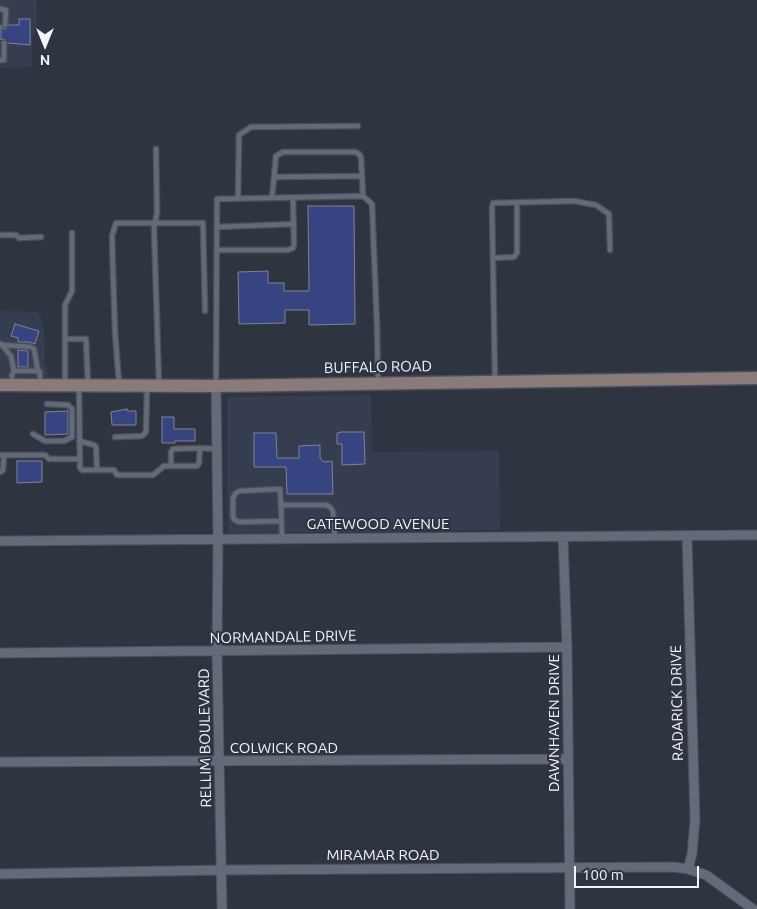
<!DOCTYPE html>
<style>
body{margin:0}
#map{position:relative;width:757px;height:909px;overflow:hidden;background:#2f3441;font-family:Ubuntu,sans-serif}
canvas{display:block}
.north{position:absolute;left:20px;top:20px;width:50px;height:50px;-webkit-text-stroke:4px #2f3441;paint-order:stroke;rotate:180deg;font-size:14px;font-weight:700;line-height:20px;text-align:center;color:#f1f4fd}
.north::after{content:'';display:block;margin:auto;width:18px;height:22px;background:#f1f4fd;clip-path:polygon(50% 0,100% 100%,50% 72%,0 100%)}
.scale{position:absolute;left:574px;top:866px;width:125px;height:22px;box-sizing:border-box;border:2px solid #f1f4fd;border-top:0;padding-left:6px;font-size:15px;line-height:18px;white-space:nowrap;color:#f1f4fd;-webkit-text-stroke:4px #2f3441;paint-order:stroke}
</style>
<div id="map">
<canvas width="757" height="909"></canvas>
<div class="north">N</div>
<div class="scale">100 m</div>
</div>
<script>
const c = document.querySelector('canvas').getContext('2d');
c.lineJoin = 'round';
function fillPath(path, color) {
  c.fillStyle = color;
  c.fill(path, 'evenodd');
}
function poly(rows) {
  const path = new Path2D();
  for (const r of rows) {
    path.moveTo(r[0], r[1]);
    for (let i = 2; i < r.length; i += 2) path.lineTo(r[i], r[i + 1]);
  }
  return path;
}
function trace(path, color, width, dash) {
  c.strokeStyle = color;
  c.lineWidth = width;
  c.lineCap = dash ? 'butt' : 'round';
  c.setLineDash(dash || []);
  c.stroke(path);
}
function label(font, color, halo, rows, align = 'center') {
  c.font = font + ' Ubuntu,sans-serif';
  c.lineWidth = 4;
  c.setLineDash([]);
  c.textBaseline = 'middle';
  c.strokeStyle = halo;
  c.fillStyle = color;
  for (const [text, x, y, turn = 0] of rows) {
    c.save();
    c.translate(x, y);
    c.rotate((+turn || 0) * Math.PI / 180);
    c.textAlign = isNaN(turn) ? turn : align;
    if (halo) c.strokeText(text, 0, 0);
    c.fillText(text, 0, 0);
    c.restore();
  }
}
const built = poly([
 [0,0,37,0,36,28,32,37,32,67,0,68],
 [0,311,36,312,40,314,44,330,45,364,47,369,48,379,0,380],
 [371,395,372,452,499,451,500,530,228,533,227,397]
]);
const building = poly([
 [19,19,30,19,30,45,8,43,4,39,1,40,1,25,2,28,5,29,9,25,19,25,19,19],
 [308,206,354,206,355,324,309,325,309,310,285,310,285,323,239,324,238,272,268,271,268,283,284,283,284,291,309,291,308,206],
 [15,324,39,331,35,344,28,342,18,342,18,338,11,336,15,324],
 [18,350,28,351,28,367,18,367,18,350],
 [127,409,127,411,136,411,136,425,112,425,111,412,127,409],
 [68,411,68,434,45,435,45,412,68,411],
 [162,417,174,417,174,429,195,429,195,441,175,441,175,443,162,443,162,417],
 [342,432,364,432,365,464,342,465,342,444,337,444,337,433,342,432],
 [254,433,276,433,277,458,299,458,299,446,320,445,320,458,324,462,332,461,333,494,287,494,286,467,254,467,254,433],
 [17,461,42,461,42,482,17,483,17,461]
]);
const lane = poly([
 [0,9,6,10,5,25],
 [0,60,4,60,4,43],
 [156,149,157,213,154,228,159,384],
 [274,177,362,176],
 [272,198,276,156,283,152,355,152,359,154,361,157,363,196],
 [238,199,239,135,251,127,358,126],
 [217,227,294,224],
 [72,233,72,291,65,305,65,339,86,339,88,385],
 [0,235,16,235,19,238,41,237],
 [217,250,288,250,293,248,294,244,293,198],
 [493,258,514,257,517,253,517,203],
 [65,339,65,385],
 [1,344,11,356,14,371],
 [2,345,31,347,34,349,38,371],
 [495,380,492,207,493,203,574,201,596,205,609,214,610,250],
 [119,383,115,332,113,271,112,236,116,223,203,223,205,311],
 [12,384,12,375,14,371,34,371,40,372,40,385],
 [216,385,217,199,363,196,372,204,377,326,378,382],
 [79,387,80,468,82,470,114,470,117,475,153,475,164,466,197,466,199,463,200,448,173,449,171,452,171,466],
 [33,434,45,441,64,441,72,437,72,409,68,405,47,404],
 [115,437,142,436,146,432,147,387],
 [79,441,94,445,96,447,97,470],
 [200,448,217,449],
 [0,455,45,455,49,459,79,459],
 [0,472,3,470,4,455],
 [281,505,327,505,331,508,333,512,335,538],
 [281,521,239,522,235,520,233,517,233,498,235,494,239,491,280,489,281,505,282,539]
]);
const street = poly([
 [216,386,218,539,217,652,222,909],
 [563,537,567,647,570,909],
 [687,537,695,820,692,854,688,869],
 [0,541,757,535],
 [0,653,567,647],
 [0,762,567,759],
 [0,874,222,870,674,867,688,869,706,875,753,909]
]);
const secondary = poly([
 [0,385,216,386,757,378]
]);
const streetNames = [
 ["BUFFALO ROAD",378,367,-1],
 ["GATEWOOD AVENUE",378,524],
 ["NORMANDALE DRIVE",283,637,-1],
 ["RADARICK DRIVE",677,703,-91],
 ["DAWNHAVEN DRIVE",554,723,-90],
 ["RELLIM BOULEVARD",205,738,-91],
 ["COLWICK ROAD",284,748],
 ["MIRAMAR ROAD",383,855]
];
fillPath(built, '#373d50');
fillPath(building, '#364582');
trace(building, '#7e8493', 1);
trace(lane, '#4b4f5a', 7);
trace(street, '#4b4f5a', 11);
trace(secondary, '#4b4f5a', 15);
trace(lane, '#656a79', 4.5);
trace(street, '#656a79', 9);
trace(secondary, '#8a7b7b', 12);
label('15px', '#f1f4fd', '#2f3441', streetNames);
</script>
